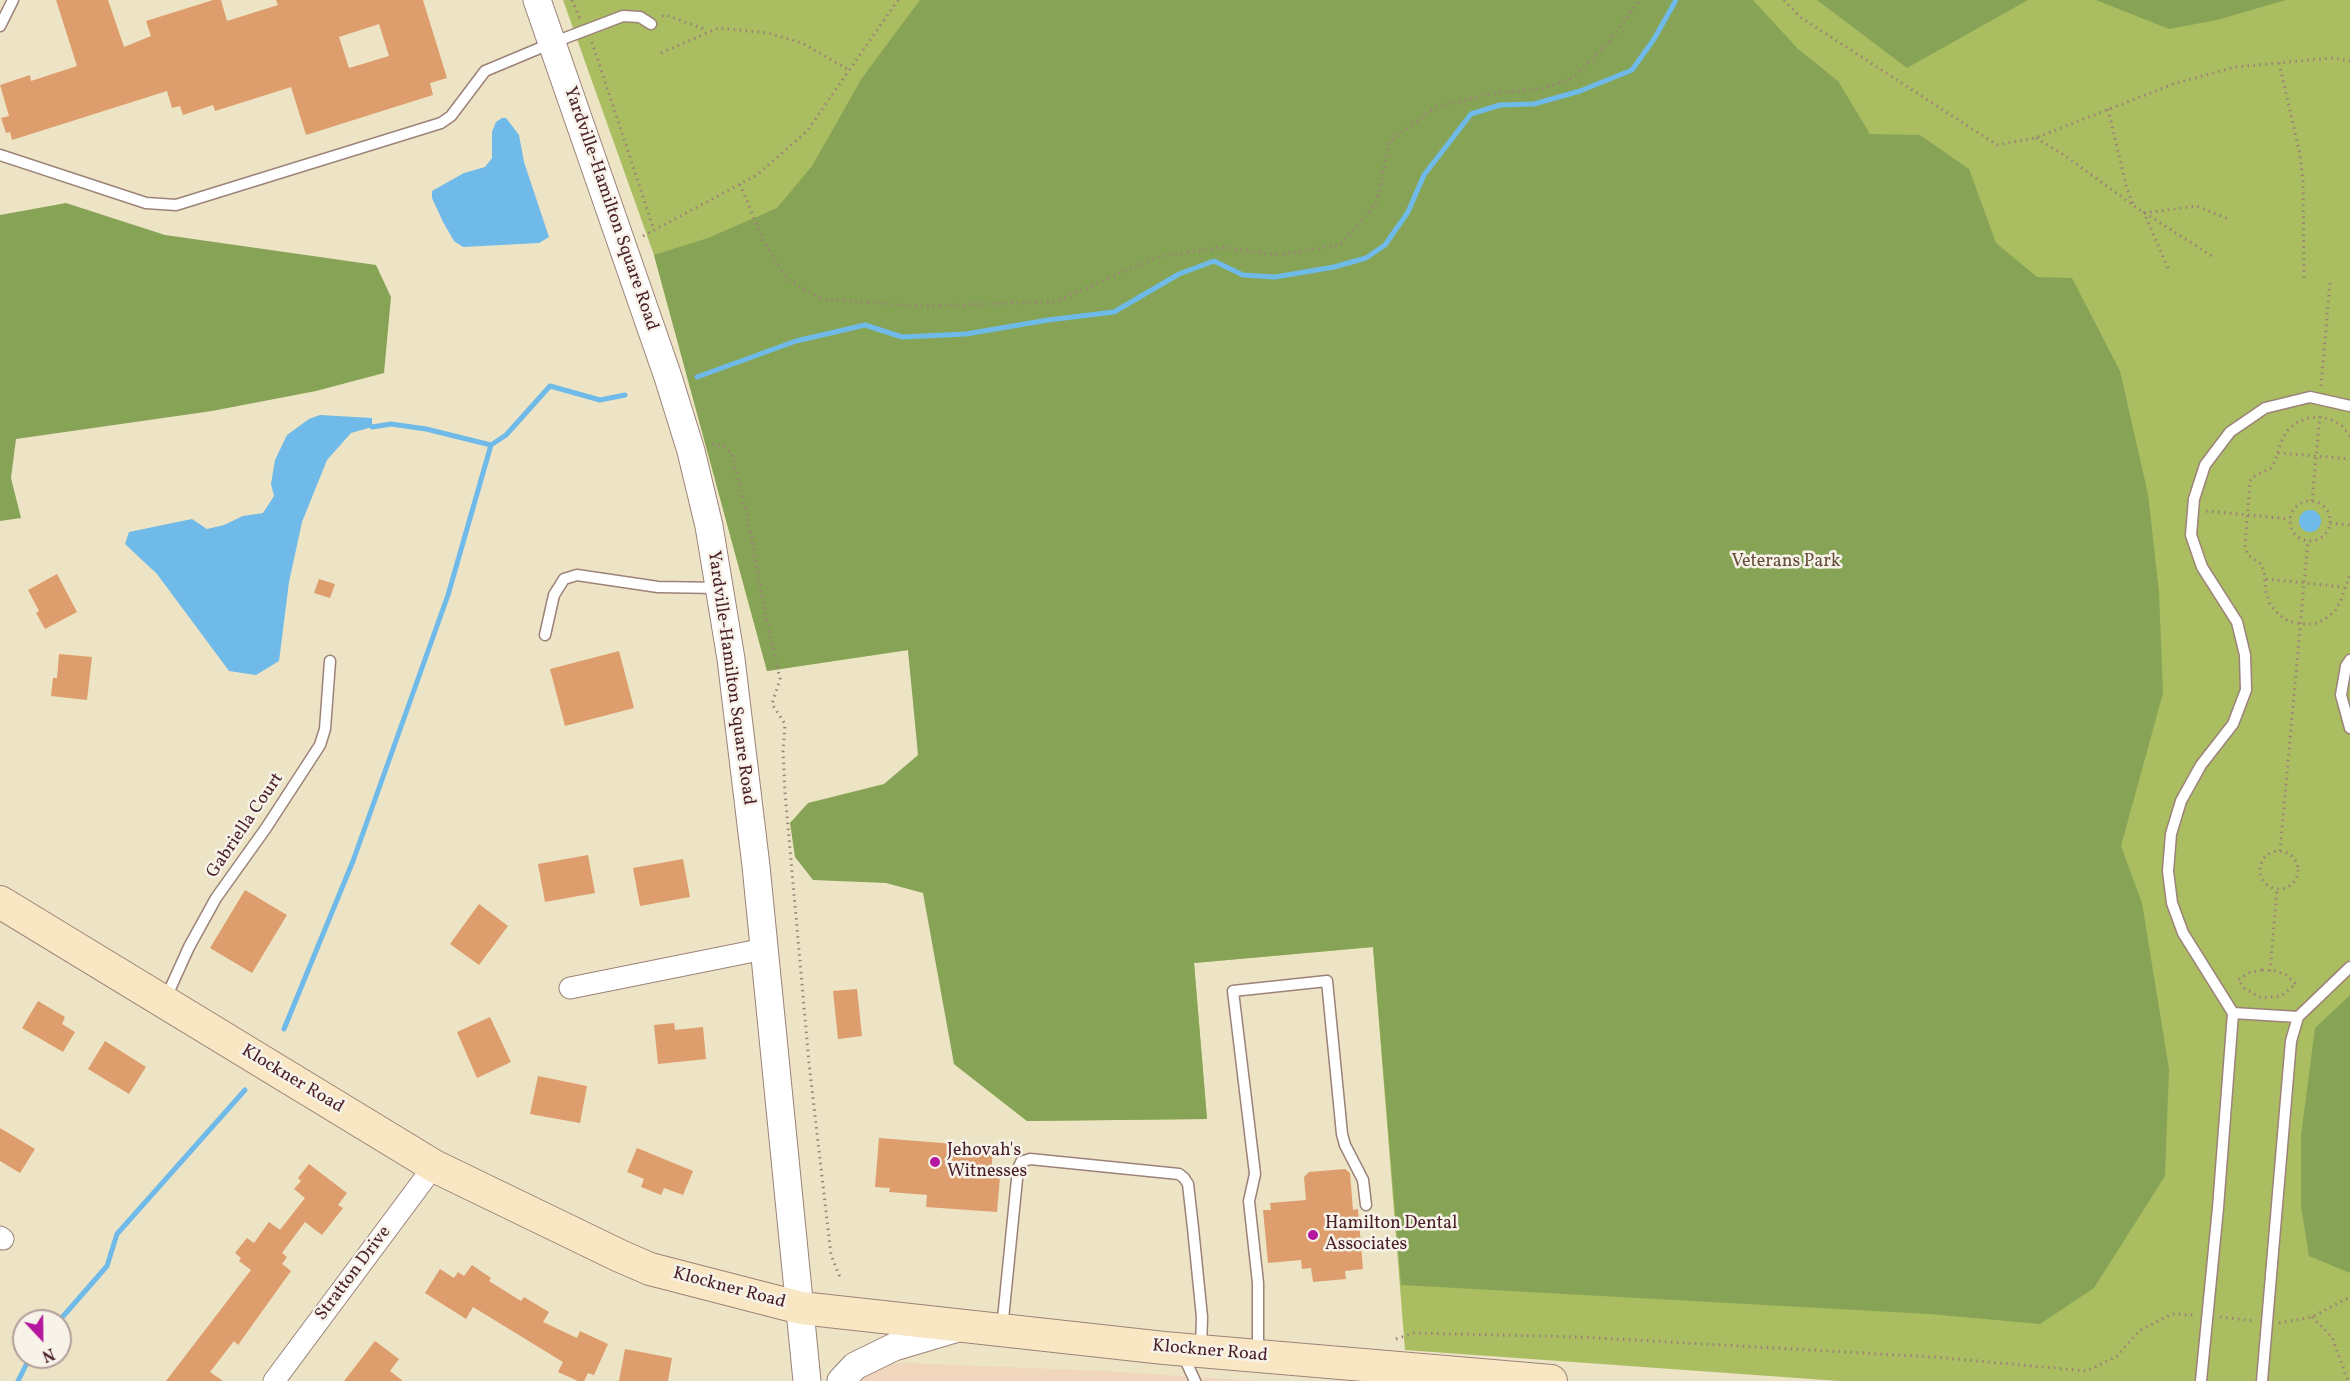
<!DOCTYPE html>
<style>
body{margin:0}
#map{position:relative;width:2350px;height:1381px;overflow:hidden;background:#ede4c5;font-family:Vollkorn,serif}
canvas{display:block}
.north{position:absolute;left:12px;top:1309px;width:60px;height:60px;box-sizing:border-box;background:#f7f3e8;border:2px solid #b29e9c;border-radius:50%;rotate:158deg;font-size:16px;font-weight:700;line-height:24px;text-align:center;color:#4a1f2b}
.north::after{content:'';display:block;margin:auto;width:21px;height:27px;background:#b5179e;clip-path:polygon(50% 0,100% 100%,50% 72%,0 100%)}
</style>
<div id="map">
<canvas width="2350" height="1381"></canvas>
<div class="north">N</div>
</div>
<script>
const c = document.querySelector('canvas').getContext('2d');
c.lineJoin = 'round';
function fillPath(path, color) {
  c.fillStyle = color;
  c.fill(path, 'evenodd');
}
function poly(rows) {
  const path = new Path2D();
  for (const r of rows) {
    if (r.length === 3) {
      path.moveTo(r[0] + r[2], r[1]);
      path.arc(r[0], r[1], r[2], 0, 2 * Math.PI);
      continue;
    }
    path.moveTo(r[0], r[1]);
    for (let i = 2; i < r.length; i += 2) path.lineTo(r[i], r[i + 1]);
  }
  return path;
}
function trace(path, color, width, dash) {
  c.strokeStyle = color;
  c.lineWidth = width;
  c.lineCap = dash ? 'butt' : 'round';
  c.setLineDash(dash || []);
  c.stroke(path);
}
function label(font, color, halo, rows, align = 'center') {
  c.font = font + ' Vollkorn,serif';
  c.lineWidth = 5;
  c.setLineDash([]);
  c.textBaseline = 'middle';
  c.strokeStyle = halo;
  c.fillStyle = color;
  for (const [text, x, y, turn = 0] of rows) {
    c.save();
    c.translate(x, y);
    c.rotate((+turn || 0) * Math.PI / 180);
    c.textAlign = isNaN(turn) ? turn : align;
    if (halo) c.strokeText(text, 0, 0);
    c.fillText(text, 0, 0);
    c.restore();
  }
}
const built = poly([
 [905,1363,1104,1371,1255,1381,859,1381,877,1366]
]);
const green = poly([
 [563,0,2350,0,2350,1381,1839,1381,1405,1350,1373,947,1194,963,1207,1119,1027,1121,954,1064,908,650,767,671,654,255]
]);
const forest = poly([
 [920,0,1753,0,1798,49,1838,81,1870,134,1920,135,1969,169,1996,243,2037,277,2072,278,2120,371,2148,494,2159,592,2163,693,2121,846,2142,903,2169,1069,2165,1176,2094,1288,2040,1324,1929,1314,1401,1285,1373,947,1194,963,1207,1119,1027,1121,954,1064,923,893,886,883,813,880,795,857,790,823,808,803,884,784,918,755,908,650,767,671,654,255,708,238,777,208,812,166,862,78],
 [1817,0,2028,0,1907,68],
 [2096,0,2286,0,2217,20,2169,29],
 [66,203,165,235,376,265,391,297,384,373,316,391,212,411,16,439,11,478,21,518,0,521,0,215],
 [2350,995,2350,1273,2309,1256,2301,1206,2301,1136,2315,1028]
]);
const water = poly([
 [502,118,506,118,519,135,524,162,549,237,539,243,463,247,454,241,443,222,432,198,432,191,464,173,485,167,492,158,492,132,496,122],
 [320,415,372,418,372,427,351,433,327,460,302,522,289,582,279,661,256,675,229,671,157,574,125,544,129,532,192,519,207,529,224,525,243,516,263,513,274,496,271,484,275,460,287,435,309,419],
 [2310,521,11]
]);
const stream = poly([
 [697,377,796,341,865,325,902,337,966,334,1048,320,1114,312,1179,274,1214,261,1243,275,1275,277,1334,267,1366,258,1385,245,1408,212,1424,175,1471,114,1500,105,1534,104,1580,91,1632,70,1654,39,1676,0],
 [372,427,391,424,426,429,491,445,506,435,550,386,600,400,625,395],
 [284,1029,353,861,448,595,491,445],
 [59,1321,107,1266,117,1234,245,1090],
 [18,1381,30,1357]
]);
const building = poly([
 [56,0,108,0,124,47,151,36,146,21,213,0,221,0,227,21,278,5,276,0,423,0,447,78,430,83,433,95,306,135,291,87,215,111,213,105,183,115,180,106,172,108,167,91,12,140,10,132,6,133,1,118,9,116,0,85,30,75,31,81,77,66],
 [379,24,389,56,349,68,339,37],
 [57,574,77,612,45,629,36,613,39,611,28,590],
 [319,579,335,584,330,598,314,593],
 [619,651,634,708,565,726,550,669],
 [59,654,92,657,87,700,51,696,53,678,57,678],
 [588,855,595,893,545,902,538,864],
 [683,859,690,897,640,906,633,868],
 [245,890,287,915,252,973,210,948],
 [479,904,508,926,479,965,450,944],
 [857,989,862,1036,838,1039,833,991],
 [38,1001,65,1017,62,1024,75,1032,63,1052,22,1028],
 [490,1017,511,1062,477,1078,457,1032],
 [674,1023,675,1030,703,1027,706,1059,658,1064,654,1025],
 [105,1041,146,1067,129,1094,88,1069],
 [538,1076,587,1086,580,1123,530,1114],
 [0,1128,35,1149,20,1173,0,1161],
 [879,1138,993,1147,991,1177,1000,1177,997,1212,926,1207,927,1195,889,1192,890,1188,875,1187],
 [637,1148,693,1171,683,1195,664,1188,661,1195,641,1187,644,1179,627,1172],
 [309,1164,347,1193,338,1205,343,1208,322,1235,305,1222,282,1253,287,1257,282,1264,291,1271,238,1345,234,1341,210,1372,223,1381,166,1381,251,1270,239,1261,241,1258,235,1253,247,1238,254,1243,269,1222,280,1230,305,1198,294,1189,301,1181,298,1178],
 [1345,1169,1350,1173,1353,1210,1358,1209,1363,1269,1345,1271,1346,1279,1313,1282,1311,1268,1302,1269,1301,1260,1268,1263,1263,1210,1271,1210,1270,1203,1306,1200,1304,1177,1309,1172],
 [472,1265,491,1278,489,1281,521,1301,524,1297,549,1312,543,1322,577,1338,580,1331,608,1344,594,1375,588,1373,584,1381,578,1381,558,1372,563,1362,473,1307,466,1319,425,1293,440,1269,454,1278,458,1272,464,1276],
 [375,1341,399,1359,390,1371,403,1381,344,1381],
 [625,1349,672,1358,668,1381,619,1381]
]);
const path = poly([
 [572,0,580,18],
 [1784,0,1800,17,1997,145,2035,138,2176,83,2235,67,2332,58,2350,61],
 [662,16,666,15,707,30],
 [592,42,654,230],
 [661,53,718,28,768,33,802,43,849,70],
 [2279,63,2300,154,2303,180,2304,280],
 [2108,109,2127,189,2133,204],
 [2036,138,2061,153,2140,210,2212,256],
 [740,184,763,240,787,279,822,299,918,306,1055,302,1157,257,1221,247,1278,255,1340,245,1376,203,1390,141,1436,107,1490,94,1545,88,1574,77,1609,42,1640,0],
 [643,236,757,175,807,131,898,0],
 [2168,268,2144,213,2197,206,2228,219],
 [2321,386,2330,283],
 [2350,436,2342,426,2332,420,2320,417,2308,418,2296,423,2287,431,2281,442,2275,461,2271,468,2253,477,2250,481,2245,547,2248,555,2261,564,2264,571,2266,592,2270,604,2278,614,2288,621,2301,624,2314,624,2325,619,2335,611,2341,600,2350,575],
 [712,444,724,447,732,454,748,520,766,616,780,679,772,704,785,724,783,751,785,793,809,1063,831,1255,841,1280],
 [2278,453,2350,459],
 [2312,501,2320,416],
 [2310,521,20],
 [2206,511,2290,519],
 [2330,523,2350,525],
 [2266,579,2344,587],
 [2279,870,19],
 [2280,851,2308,540],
 [2262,970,2275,971,2286,975,2296,984,2281,996,2261,998,2244,988,2238,980,2249,973,2262,970],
 [2270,971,2277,890],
 [2220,1317,2255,1321],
 [2312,1317,2332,1337,2348,1381],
 [2279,1323,2312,1317,2350,1297],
 [1396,1339,1414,1333,1580,1337,1934,1357,2087,1371,2117,1356,2139,1331,2172,1314,2195,1315]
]);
const service = poly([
 [0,26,13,0],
 [0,155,146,203,176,205,441,123,451,116,485,71,552,43,623,16,640,17,651,24],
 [545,635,554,595,564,579,577,575,658,587,719,588],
 [2350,660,2346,666,2341,695,2350,728],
 [165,1000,189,947,216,898,266,828,320,745,325,729,330,661],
 [2233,1013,2298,1017],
 [1002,1329,1018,1169,1021,1162,1030,1159,1179,1174,1184,1178,1188,1184,1193,1228,1202,1317,1201,1349],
 [1182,1353,1195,1381],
 [1258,1353,1258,1283,1249,1201,1255,1174,1233,991,1327,981,1342,1134,1345,1145,1363,1180,1366,1205],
 [2201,1381,2218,1208,2233,1013,2183,933,2172,903,2168,871,2171,834,2181,801,2201,765,2233,724,2246,690,2245,655,2237,622,2202,567,2191,535,2194,499,2205,465,2230,432,2265,408,2310,397,2350,406],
 [2262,1381,2291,1041,2298,1017,2350,967]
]);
const minor = poly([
 [570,988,764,949],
 [0,1237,3,1239],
 [274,1381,434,1166]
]);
const tertiary = poly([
 [537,0,668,377,691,451,709,526,731,659,756,866,807,1381],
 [841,1381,855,1366,894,1347,961,1327]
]);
const secondary = poly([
 [0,902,434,1166,620,1256,650,1269,801,1308,1164,1348,1551,1381]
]);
const markers = [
 [935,1162,6,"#b5179e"],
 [1313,1235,6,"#b5179e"]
];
const streetNames = [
 ["Yardville-Hamilton Square Road",610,209,71],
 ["Yardville-Hamilton Square Road",730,678,82],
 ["Gabriella Court",246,826,-56],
 ["Klockner Road",292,1080,31],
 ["Stratton Drive",354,1274,-53],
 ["Klockner Road",729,1289,15],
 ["Klockner Road",1210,1352,5]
];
const parkNames = [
 ["Veterans Park",1786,563]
];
const poiNames = [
 ["Jehovah's",947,1152],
 ["Witnesses",947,1173],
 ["Hamilton Dental",1325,1225],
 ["Associates",1325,1246]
];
fillPath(built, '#efd6bc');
fillPath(green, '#aabd60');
fillPath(forest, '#87a456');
fillPath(water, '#6fbae8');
trace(stream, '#6fbae8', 5);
fillPath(building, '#dd9d6c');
trace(service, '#9c8278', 13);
trace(minor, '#9c8278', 23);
trace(tertiary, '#9c8278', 29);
trace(secondary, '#9c8278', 34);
trace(path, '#9c8278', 3, [1.5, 4.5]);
trace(service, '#fff', 10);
trace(minor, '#fff', 21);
trace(tertiary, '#fff', 27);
trace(secondary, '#f9e7c3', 32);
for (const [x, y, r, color] of markers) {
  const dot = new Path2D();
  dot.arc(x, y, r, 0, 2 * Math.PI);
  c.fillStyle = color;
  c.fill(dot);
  trace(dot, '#f7f3e8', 2);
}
label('18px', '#4a1f2b', '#f7f3e8', streetNames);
label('18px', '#674e3b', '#f7f3e8', parkNames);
label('18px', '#4a1f2b', '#f7f3e8', poiNames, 'left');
</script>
